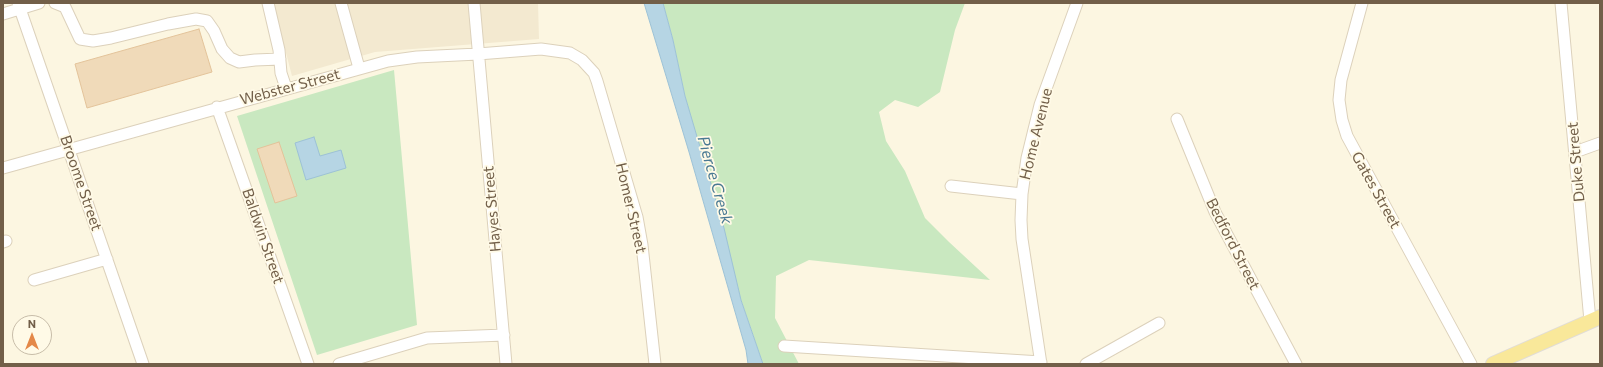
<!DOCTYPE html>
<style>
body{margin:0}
#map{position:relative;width:1603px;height:367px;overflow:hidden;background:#fcf6e1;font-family:Commissioner,sans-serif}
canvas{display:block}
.frame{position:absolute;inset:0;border:4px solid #725f49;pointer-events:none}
.north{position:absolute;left:12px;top:315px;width:40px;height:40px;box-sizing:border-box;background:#fffae7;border:1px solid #c7bca8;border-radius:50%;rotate:0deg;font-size:11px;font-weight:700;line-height:16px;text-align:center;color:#725f49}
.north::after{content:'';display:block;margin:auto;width:14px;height:18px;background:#e48848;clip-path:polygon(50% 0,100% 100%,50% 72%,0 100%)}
</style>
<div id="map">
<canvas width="1603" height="367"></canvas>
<div class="frame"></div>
<div class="north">N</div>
</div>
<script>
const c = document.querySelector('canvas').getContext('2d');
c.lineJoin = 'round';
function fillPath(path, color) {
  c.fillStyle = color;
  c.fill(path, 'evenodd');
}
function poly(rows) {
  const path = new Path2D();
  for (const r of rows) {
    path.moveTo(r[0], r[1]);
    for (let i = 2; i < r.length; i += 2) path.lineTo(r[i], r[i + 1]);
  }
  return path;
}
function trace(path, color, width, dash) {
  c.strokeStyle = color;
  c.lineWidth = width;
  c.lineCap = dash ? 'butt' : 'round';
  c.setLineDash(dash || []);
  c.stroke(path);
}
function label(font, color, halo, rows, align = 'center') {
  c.font = font + ' Commissioner,sans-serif';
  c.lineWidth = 3.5;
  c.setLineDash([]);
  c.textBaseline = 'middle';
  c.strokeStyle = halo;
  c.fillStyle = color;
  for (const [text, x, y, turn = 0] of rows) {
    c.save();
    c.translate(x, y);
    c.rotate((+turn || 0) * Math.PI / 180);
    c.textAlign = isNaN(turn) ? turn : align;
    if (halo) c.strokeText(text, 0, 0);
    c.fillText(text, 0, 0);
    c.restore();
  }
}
const residential = poly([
 [273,3,538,3,539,39,375,52,292,76]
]);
const green = poly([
 [663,3,965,3,955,30,940,92,918,107,895,100,879,112,886,141,905,171,925,218,949,242,990,280,809,260,776,276,775,318,799,364,763,364,741,300,685,96,673,40],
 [394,70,417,325,317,355,237,116]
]);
const water = poly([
 [644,3,663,3,673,40,685,96,724,228,741,300,763,364,748,364,746,350,689,152,644,3],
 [314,137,320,156,341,150,346,168,306,180,295,143,314,137]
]);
const building = poly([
 [199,29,212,72,87,108,75,64,199,29],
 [279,142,297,196,275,203,257,149,279,142]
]);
const minor = poly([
 [18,3,143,364],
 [55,3,65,7,80,39,93,41,111,38,168,24,196,19,207,21,214,31,222,49,230,58,239,62,255,60,280,59],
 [268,3,279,50,281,73,286,88],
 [341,3,359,68],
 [474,3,506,364],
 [1362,3,1341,80,1339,100,1342,120,1347,136,1471,364],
 [1561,3,1590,321],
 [3,14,39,3],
 [217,107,308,364],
 [1177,119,1215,212,1296,364],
 [1575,152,1600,143],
 [3,168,388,61,417,57,478,54,541,49,570,53,582,60,594,73,597,81,637,217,642,245,655,364],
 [951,186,1022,194],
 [3,242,6,241],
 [34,280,107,259],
 [784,346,1041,362],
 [339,364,427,338,504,335],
 [1041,364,1022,239,1021,220,1022,194,1027,158,1040,105,1077,3],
 [1086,364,1159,323]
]);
const major = poly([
 [1493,364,1600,317]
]);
const streetNames = [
 ["Webster Street",290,87,-15],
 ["Home Avenue",1036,134,-76],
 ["Duke Street",1576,162,-95],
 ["Broome Street",81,183,71],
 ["Gates Street",1376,190,61],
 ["Homer Street",631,208,77],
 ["Hayes Street",492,209,-95],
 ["Baldwin Street",263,236,71],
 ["Bedford Street",1233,244,63]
];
const waterNames = [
 ["Pierce Creek",715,180,74]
];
fillPath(residential, '#f3e9d0');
fillPath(green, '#c9e8c0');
fillPath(water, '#b6d5e4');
trace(water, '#9dc2d6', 1);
fillPath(building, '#f0dab9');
trace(building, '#e3c39a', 1);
trace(minor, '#dcd1bb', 13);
trace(major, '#e0dcd7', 16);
trace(minor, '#fff', 11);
trace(major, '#f9e89a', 14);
label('15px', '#725f49', '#fffae7', streetNames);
label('italic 16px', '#497993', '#fffae7', waterNames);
</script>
